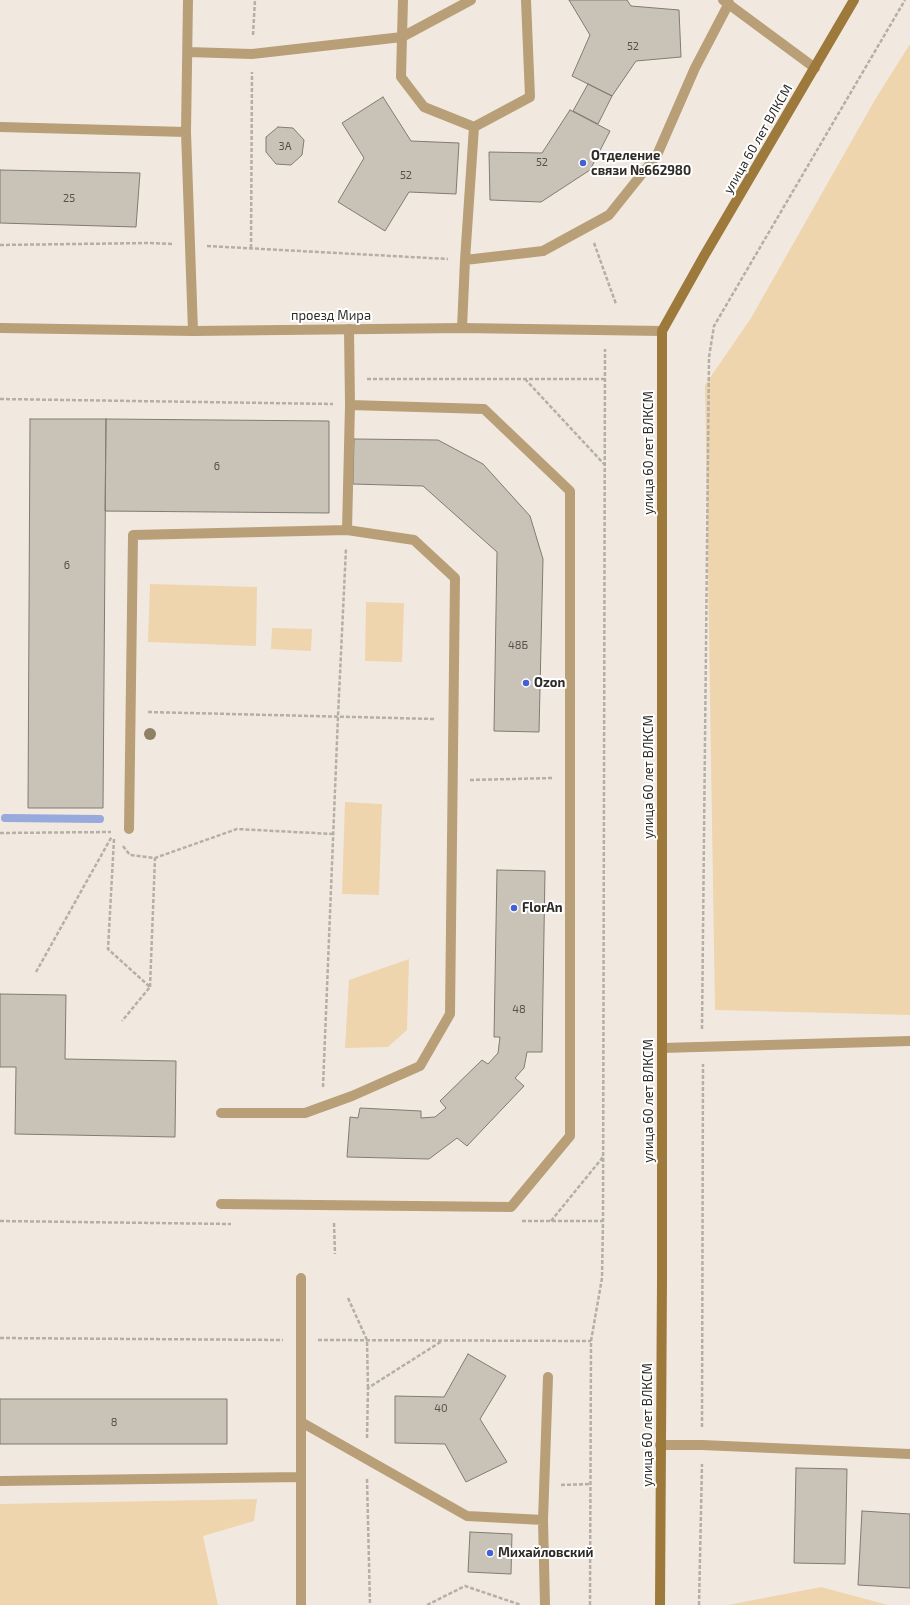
<!DOCTYPE html>
<meta charset="utf-8">
<style>
body{margin:0}
canvas{display:block;background:#f1e9df}
</style>
<canvas width="910" height="1605"></canvas>
<script>
const c = document.querySelector('canvas').getContext('2d');
c.lineJoin = 'round';
function fillPath(path, color) {
  c.fillStyle = color;
  c.fill(path, 'evenodd');
}
function poly(rows) {
  const path = new Path2D();
  for (const r of rows) {
    path.moveTo(r[0], r[1]);
    for (let i = 2; i < r.length; i += 2) path.lineTo(r[i], r[i + 1]);
  }
  return path;
}
function trace(path, color, width, dash) {
  c.strokeStyle = color;
  c.lineWidth = width;
  c.lineCap = dash ? 'butt' : 'round';
  c.setLineDash(dash || []);
  c.stroke(path);
}
function label(font, color, halo, rows, align = 'center') {
  c.font = font + ' "Exo 2",sans-serif';
  c.lineWidth = 4;
  c.setLineDash([]);
  c.textBaseline = 'middle';
  c.strokeStyle = halo;
  c.fillStyle = color;
  for (const [text, x, y, turn = 0] of rows) {
    c.save();
    c.translate(x, y);
    c.rotate((+turn || 0) * Math.PI / 180);
    c.textAlign = isNaN(turn) ? turn : align;
    if (halo) c.strokeText(text, 0, 0);
    c.fillText(text, 0, 0);
    c.restore();
  }
}
const green = poly([
 [910,44,910,1015,715,1010,705,385,751,318,876,98],
 [150,584,257,587,256,646,148,642],
 [366,602,404,603,402,662,365,661],
 [272,628,312,629,311,651,271,649],
 [345,802,382,804,379,895,342,894],
 [409,959,407,1030,388,1047,345,1048,349,980],
 [257,1499,254,1521,203,1536,218,1605,0,1605,0,1504],
 [821,1587,888,1605,728,1605]
]);
const stream = poly([
 [5,818,100,819]
]);
const building = poly([
 [569,0,627,0,631,6,679,10,681,57,636,61,612,96,572,76,590,35,569,0],
 [588,84,612,96,598,124,573,111,588,84],
 [383,97,411,141,459,143,456,194,409,192,385,231,338,202,364,158,342,123,383,97],
 [570,110,610,131,590,170,541,202,490,200,489,152,542,153,570,110],
 [278,127,293,128,304,140,302,155,291,165,276,164,266,152,266,137,278,127],
 [0,170,140,173,136,227,0,223,0,170],
 [30,419,106,419,103,808,28,808,30,419],
 [106,419,329,421,329,513,105,511,106,419],
 [354,439,438,440,483,464,530,516,543,559,539,732,494,731,497,552,423,486,353,484,354,439],
 [497,870,545,871,542,1052,527,1052,524,1068,515,1078,524,1086,467,1146,457,1138,429,1159,347,1157,350,1117,358,1118,360,1108,421,1111,421,1118,435,1117,446,1108,440,1101,482,1060,488,1064,498,1053,500,1037,494,1037,497,870],
 [0,994,66,995,65,1059,176,1061,175,1137,15,1134,16,1067,0,1067,0,994],
 [468,1354,506,1376,480,1419,507,1462,466,1482,445,1444,395,1443,395,1396,444,1397,468,1354],
 [0,1399,227,1399,227,1444,0,1444,0,1399],
 [796,1468,847,1469,845,1564,794,1563,796,1468],
 [862,1511,910,1514,910,1588,858,1585,862,1511],
 [470,1532,512,1534,511,1574,468,1572,470,1532]
]);
const path = poly([
 [253,35,255,0],
 [594,243,616,304],
 [0,245,149,243,172,244],
 [207,246,448,259],
 [251,248,252,72],
 [367,379,605,379],
 [525,379,604,464],
 [0,399,333,404],
 [148,712,435,719],
 [470,780,553,778],
 [0,833,111,832],
 [114,839,108,949,150,987,122,1021],
 [123,846,130,855,155,858,237,829,333,834],
 [36,972,112,836],
 [150,987,155,858],
 [702,1029,709,357,714,326,905,0],
 [323,1087,338,716,346,548],
 [0,1221,231,1224],
 [522,1221,603,1221],
 [551,1221,603,1157],
 [334,1223,335,1254],
 [348,1298,367,1340,368,1388],
 [0,1338,283,1340],
 [318,1340,591,1341],
 [702,1427,703,1064],
 [367,1438,368,1388,442,1341],
 [367,1479,370,1605],
 [561,1485,591,1484],
 [427,1605,465,1586,521,1605],
 [590,1605,591,1341,602,1278,603,1221,605,349],
 [699,1605,702,1464]
]);
const lane = poly([
 [188,0,186,132,193,331],
 [471,0,402,37,401,77,424,107,474,127,530,97,526,0],
 [723,0,815,68],
 [188,52,252,54,402,37,403,0],
 [0,127,186,132],
 [465,260,543,251,609,215,657,155,695,68,729,3],
 [462,328,465,260,474,127],
 [129,829,133,535,347,530],
 [662,1048,910,1041],
 [221,1113,305,1113,352,1096,420,1066,450,1014,455,578,414,540,347,530,350,405],
 [221,1204,511,1207,570,1136,570,491,484,409,350,405,349,329],
 [301,1422,467,1516,543,1520,545,1605],
 [660,1445,702,1445,910,1454],
 [0,1481,301,1477],
 [543,1520,548,1377],
 [301,1605,301,1278]
]);
const street = poly([
 [0,328,193,331,462,328,662,331]
]);
const secondary = poly([
 [660,1605,662,1278,662,331,704,256,854,0]
]);
const trees = [
 [150,734]
];
const markers = [
 [583,163,4,"#4560d3"],
 [526,683,4,"#4560d3"],
 [514,908,4,"#4560d3"],
 [490,1553,4,"#4560d3"]
];
const numberNames = [
 ["52",633,46],
 ["3А",285,146],
 ["52",542,162],
 ["52",406,175],
 ["25",69,198],
 ["6",217,466],
 ["6",67,565],
 ["48Б",518,645],
 ["48",519,1009],
 ["40",441,1408],
 ["8",114,1422]
];
const streetNames = [
 ["улица 60 лет ВЛКСМ",758,139,-60],
 ["проезд Мира",331,316],
 ["улица 60 лет ВЛКСМ",649,453,-90],
 ["улица 60 лет ВЛКСМ",649,777,-90],
 ["улица 60 лет ВЛКСМ",649,1101,-90],
 ["улица 60 лет ВЛКСМ",648,1425,-90]
];
const poiNames = [
 ["Отделение",591,156],
 ["связи №662980",591,171],
 ["Ozon",534,683],
 ["FlorAn",522,908],
 ["Михайловский",498,1553]
];
fillPath(green, '#eed5ae');
trace(stream, '#98a9db', 8);
fillPath(building, '#c9c2b7');
trace(building, '#817b71', 1);
trace(path, '#b5afa7', 2.5, [4, 2]);
trace(lane, '#b89f78', 10);
trace(street, '#b89f78', 10);
trace(secondary, '#9e793c', 10);
c.fillStyle = '#908065';
for (const [x, y] of trees) {
  c.beginPath();
  c.arc(x, y, 6, 0, 2 * Math.PI);
  c.fill();
}
for (const [x, y, r, color] of markers) {
  const dot = new Path2D();
  dot.arc(x, y, r, 0, 2 * Math.PI);
  c.fillStyle = color;
  c.fill(dot);
  trace(dot, '#fff', 1.5);
}
label('11px', '#55514b', null, numberNames);
label('13px', '#2e2b27', '#fff', streetNames);
label('bold 13px', '#2e2b27', '#fff', poiNames, 'left');
</script>
